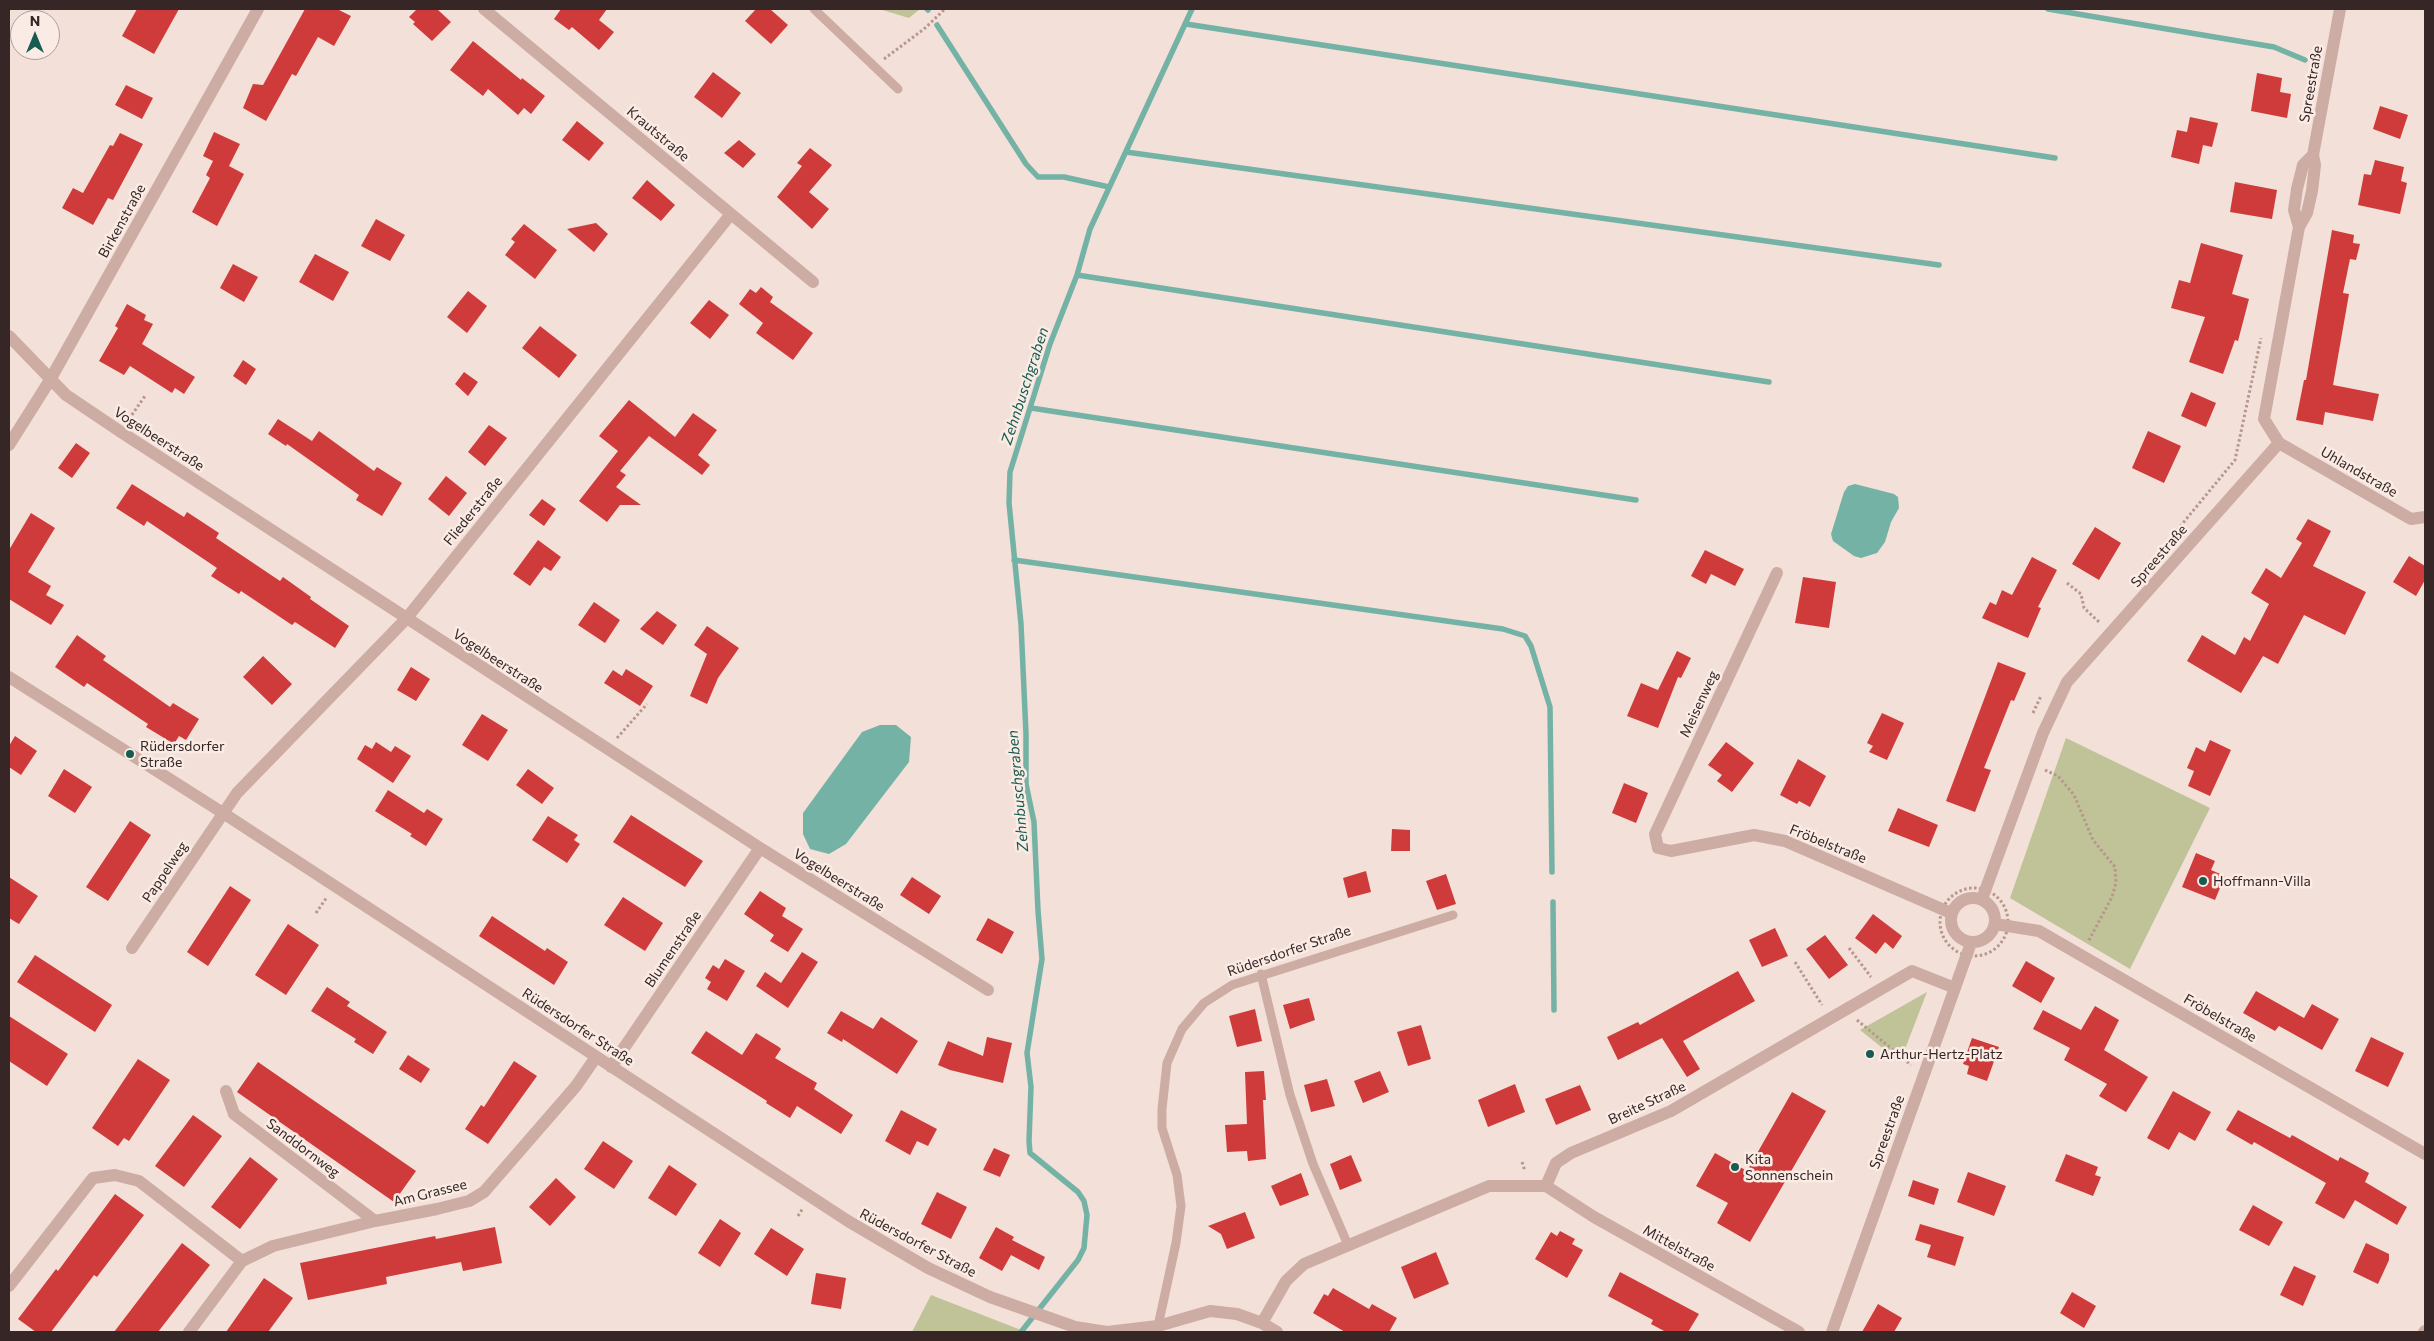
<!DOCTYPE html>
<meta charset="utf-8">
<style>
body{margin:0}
#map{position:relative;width:2434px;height:1341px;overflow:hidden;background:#f3e0d8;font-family:Commissioner,sans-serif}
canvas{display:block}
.frame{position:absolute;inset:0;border:10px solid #362726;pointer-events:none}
.north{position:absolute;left:10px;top:10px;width:50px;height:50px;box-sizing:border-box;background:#faebe5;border:1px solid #ac9d99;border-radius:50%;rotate:0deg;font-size:14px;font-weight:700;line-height:20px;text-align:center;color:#362726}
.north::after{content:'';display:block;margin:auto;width:18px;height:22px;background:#185b50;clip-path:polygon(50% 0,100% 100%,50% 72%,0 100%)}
</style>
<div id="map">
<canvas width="2434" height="1341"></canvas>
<div class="frame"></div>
<div class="north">N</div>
</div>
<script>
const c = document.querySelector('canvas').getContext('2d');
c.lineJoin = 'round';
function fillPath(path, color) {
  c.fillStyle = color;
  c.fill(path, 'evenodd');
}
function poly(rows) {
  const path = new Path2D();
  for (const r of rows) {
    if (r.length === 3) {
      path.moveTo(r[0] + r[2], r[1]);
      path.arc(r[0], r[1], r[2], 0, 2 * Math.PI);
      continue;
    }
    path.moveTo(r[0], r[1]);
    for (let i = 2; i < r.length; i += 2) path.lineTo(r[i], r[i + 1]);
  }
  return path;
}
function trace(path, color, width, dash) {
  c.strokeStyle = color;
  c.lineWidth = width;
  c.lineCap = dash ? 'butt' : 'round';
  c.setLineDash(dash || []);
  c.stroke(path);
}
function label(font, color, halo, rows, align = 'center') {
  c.font = font + ' Commissioner,sans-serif';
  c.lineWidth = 5;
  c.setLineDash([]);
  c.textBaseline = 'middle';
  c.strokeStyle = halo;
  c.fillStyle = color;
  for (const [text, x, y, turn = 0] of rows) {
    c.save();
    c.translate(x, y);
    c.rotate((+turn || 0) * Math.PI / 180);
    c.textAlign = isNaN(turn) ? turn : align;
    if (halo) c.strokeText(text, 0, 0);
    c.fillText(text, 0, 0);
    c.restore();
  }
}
const green = poly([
 [879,9,920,9,909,18],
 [2066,738,2210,808,2130,969,2010,898],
 [1927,992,1900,1062,1860,1030],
 [931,1295,1021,1330,1020,1332,912,1332]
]);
const water = poly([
 [1855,484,1894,494,1898,497,1899,508,1891,522,1885,542,1877,553,1861,558,1854,556,1833,541,1831,534,1844,492,1848,486],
 [880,725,896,725,911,737,909,762,846,844,829,854,810,849,803,834,803,813,862,732]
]);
const stream = poly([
 [927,9,928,10],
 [2048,9,2274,47,2305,60],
 [1186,24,2055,158],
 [937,25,1026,164,1038,177,1064,177,1109,187],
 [1126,152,1939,265],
 [1077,275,1769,382],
 [1031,408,1636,500],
 [1014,560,1503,629,1525,636,1531,646,1550,707,1552,872],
 [1553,902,1554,1010],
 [1021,1332,1078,1260,1084,1248,1087,1215,1084,1201,1078,1192,1030,1153,1029,1141,1031,1087,1027,1053,1042,959,1038,911,1034,822,1026,784,1026,734,1021,624,1009,503,1010,472,1050,344,1077,275,1090,229,1192,9]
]);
const building = poly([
 [137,9,179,9,154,54,122,36],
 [305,9,337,9,351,16,334,46,318,37,296,76,292,74,266,121,243,108,253,84,263,85],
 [417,9,437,9,451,22,432,41,413,24,415,22,409,17],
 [561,9,607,9,599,20,614,32,599,50,572,27,569,30,554,19],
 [756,9,770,9,788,25,771,44,745,21],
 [473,41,521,80,522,78,545,96,531,114,524,108,518,115,488,89,483,96,450,70],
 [713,72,741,93,722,118,694,97],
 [2257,73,2282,78,2280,92,2291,94,2287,118,2251,111],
 [126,85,153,98,142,119,115,105],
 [2380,106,2408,115,2400,139,2373,129],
 [2190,117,2218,123,2212,147,2203,145,2199,164,2171,157,2177,130,2187,132],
 [577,121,604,143,589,161,562,140],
 [214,132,240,144,229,166,244,174,217,226,192,212,210,178,206,175,213,161,203,156],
 [120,133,143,144,113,200,108,198,93,225,62,208,73,188,83,193,110,145,113,146],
 [739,140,756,154,743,168,724,153],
 [810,148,832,165,809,192,829,209,812,229,777,197,802,166,797,163],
 [2375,160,2404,167,2401,181,2407,183,2400,214,2358,205,2364,174,2371,175],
 [647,180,675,205,661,221,632,198],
 [2235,182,2277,190,2272,219,2230,212],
 [376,219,405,235,390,261,361,246],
 [596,223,608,234,594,252,567,229],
 [524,224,557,250,535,279,505,255,515,242,511,239],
 [2332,230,2354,235,2353,243,2360,244,2356,260,2350,259,2343,293,2349,294,2333,385,2379,394,2373,421,2325,412,2323,425,2296,420,2304,380,2306,380],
 [2201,243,2243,255,2232,294,2249,299,2238,341,2235,340,2223,374,2189,362,2205,317,2171,308,2179,280,2190,283],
 [315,254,349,272,333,301,299,282],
 [233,264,258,277,244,302,220,288],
 [761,287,773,297,770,302,813,333,793,360,756,333,763,323,739,304,750,289,756,293],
 [468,291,487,306,467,333,447,317],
 [709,300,729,315,710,339,690,323],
 [127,304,146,315,144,320,153,324,142,344,195,377,184,394,175,388,172,393,130,366,124,375,99,361,118,328,115,326],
 [540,326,577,355,559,378,522,348],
 [243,360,256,369,246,385,233,376],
 [464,372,478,382,468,396,455,384],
 [2191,392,2216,403,2206,427,2181,416],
 [629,400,675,437,693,413,717,430,698,455,710,465,702,475,649,436,620,471,626,475,616,487,641,505,620,505,607,522,579,501,618,451,599,436],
 [278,419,312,441,319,431,374,471,377,467,402,483,382,516,356,500,359,495,287,444,286,446,268,434],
 [489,425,507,438,485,466,468,452],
 [2148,431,2181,446,2164,483,2132,468],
 [76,443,90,453,72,478,58,468],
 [446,476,467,493,449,516,428,499],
 [132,484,184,517,187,512,219,533,216,538,280,581,283,577,311,597,310,599,349,626,335,648,295,622,292,625,241,591,239,594,211,576,217,568,147,521,144,526,116,508],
 [542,499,556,509,544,526,529,515],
 [31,513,55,528,28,572,51,586,46,595,64,605,51,625,9,599,9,550],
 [2308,519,2331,531,2313,566,2366,592,2345,635,2304,615,2278,664,2263,656,2241,693,2187,661,2202,635,2235,655,2244,637,2250,641,2269,604,2251,593,2266,568,2281,578,2302,543,2296,539],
 [2095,527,2121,543,2099,580,2072,564],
 [538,540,561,557,551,571,544,567,530,586,513,574],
 [1705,550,1744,569,1735,586,1711,574,1706,584,1691,576],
 [2409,556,2425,566,2425,580,2416,596,2393,582],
 [2032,557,2057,570,2038,607,2041,608,2028,638,1982,618,1990,602,1996,605,2002,590,2012,595],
 [1803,577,1836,582,1829,628,1795,623],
 [594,602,620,620,605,643,578,625],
 [657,611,677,625,663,645,640,629],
 [707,626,739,648,718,678,707,704,690,696,707,654,694,645],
 [77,635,106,656,103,660,170,707,173,703,199,719,186,740,179,736,174,744,146,727,148,724,87,683,84,687,55,667],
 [1677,651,1691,658,1681,678,1678,677,1658,728,1627,716,1641,683,1658,690],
 [263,656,292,684,272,705,243,677],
 [1998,662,2026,673,2014,701,2011,700,1984,768,1991,770,1975,812,1946,801],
 [411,667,430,679,416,701,397,690],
 [626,669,653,686,640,706,604,683,613,670,622,676],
 [1882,713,1904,723,1887,760,1869,752,1873,746,1867,743],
 [482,714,508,730,488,761,462,745],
 [15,736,37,751,21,775,9,767,9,746],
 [2210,740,2231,750,2210,796,2188,786,2194,771,2187,768,2196,747,2205,752],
 [376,742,391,752,395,746,411,756,393,783,357,759,365,745,372,749],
 [1726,742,1754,763,1732,792,1717,781,1722,775,1708,765],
 [1798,759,1826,776,1810,807,1799,801,1797,804,1780,795],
 [64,769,92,787,75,813,48,796],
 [528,769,554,788,542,804,516,785],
 [1624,783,1648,793,1636,823,1612,813],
 [388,790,424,813,427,809,443,819,426,846,410,836,412,834,375,811],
 [1898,808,1938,825,1929,847,1888,831],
 [631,815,703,861,685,887,613,842],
 [548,816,578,835,574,840,580,844,567,863,532,840],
 [130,821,151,835,108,901,86,887],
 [1392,829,1410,830,1410,851,1391,851],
 [2196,853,2215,861,2211,870,2225,876,2215,900,2182,887],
 [1366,871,1371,892,1348,898,1343,878],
 [1446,874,1456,904,1437,910,1426,881],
 [9,877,38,896,19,924,9,918],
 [912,877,941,896,929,914,900,895],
 [230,886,251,900,208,966,187,952],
 [760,891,786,908,782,916,803,929,788,952,770,941,774,935,744,914],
 [623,897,663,923,645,951,604,925],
 [1873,914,1902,936,1893,949,1885,942,1876,954,1855,938],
 [492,916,545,951,547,948,568,962,554,985,479,936],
 [988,918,1014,932,1002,954,976,940],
 [288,924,319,945,286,995,255,975],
 [1775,928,1788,956,1762,967,1749,940],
 [1825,935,1848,965,1829,979,1806,949],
 [802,952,818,962,788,1008,756,986,765,972,781,983],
 [35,955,112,1005,95,1032,17,982],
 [725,959,745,971,727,1001,707,989,711,982,705,978,713,965,719,969],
 [2026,961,2055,978,2041,1003,2012,986],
 [1738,971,1755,1001,1683,1041,1700,1069,1687,1077,1662,1038,1618,1060,1607,1037,1638,1022,1640,1025],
 [327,987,350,1002,347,1006,387,1032,373,1054,354,1042,356,1039,311,1011],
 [2256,991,2304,1018,2312,1004,2339,1019,2322,1050,2279,1026,2275,1031,2243,1013],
 [1309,998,1315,1020,1290,1029,1283,1005],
 [2095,1006,2119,1020,2104,1050,2148,1077,2126,1112,2099,1096,2107,1084,2064,1060,2070,1048,2033,1029,2043,1010,2081,1030],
 [1255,1009,1262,1041,1237,1047,1229,1016],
 [841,1011,873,1029,881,1017,918,1041,897,1074,843,1039,842,1042,827,1033],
 [9,1016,68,1054,47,1086,9,1061],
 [1421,1025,1431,1059,1408,1066,1397,1032],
 [706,1031,742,1055,756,1033,779,1047,781,1049,775,1058,817,1083,814,1089,853,1115,841,1134,797,1106,790,1118,766,1103,767,1101,691,1053],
 [987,1037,1012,1043,1003,1083,950,1070,938,1065,948,1041,983,1056],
 [2371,1037,2404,1053,2388,1087,2355,1071],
 [1972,1038,1999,1047,1987,1081,1967,1074,1969,1066,1963,1064],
 [408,1055,430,1069,421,1083,399,1069],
 [138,1059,170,1080,129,1141,124,1138,118,1146,92,1128],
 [514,1061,537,1076,488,1144,465,1129,481,1105,484,1107],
 [258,1062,416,1171,394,1202,237,1092],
 [1264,1071,1266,1100,1263,1100,1266,1159,1248,1161,1247,1151,1227,1152,1225,1125,1247,1124,1245,1072],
 [1380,1071,1389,1092,1363,1103,1354,1081],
 [1327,1079,1335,1106,1311,1112,1304,1085],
 [1515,1084,1525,1112,1488,1127,1478,1100],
 [1580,1085,1591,1110,1556,1125,1545,1099],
 [2173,1091,2211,1112,2195,1141,2179,1132,2169,1150,2147,1138],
 [1792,1092,1826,1111,1750,1242,1717,1223,1728,1203,1696,1186,1715,1153,1747,1171],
 [901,1110,937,1129,928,1146,917,1141,910,1155,885,1141],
 [2238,1110,2290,1138,2292,1135,2338,1161,2340,1157,2369,1173,2365,1182,2407,1207,2397,1225,2355,1200,2344,1219,2315,1203,2326,1183,2254,1142,2252,1145,2226,1130],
 [193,1115,222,1136,184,1187,155,1166],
 [603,1141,633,1161,614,1189,584,1169],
 [994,1148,1010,1155,1000,1177,983,1170],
 [2066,1154,2098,1167,2095,1175,2101,1177,2093,1196,2055,1181],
 [1351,1155,1362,1181,1340,1190,1330,1164],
 [250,1157,278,1179,240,1229,211,1207],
 [669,1165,697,1184,676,1216,648,1198],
 [1968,1172,2006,1186,1994,1216,1957,1202],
 [1301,1173,1309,1195,1280,1206,1271,1186],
 [556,1178,576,1197,550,1226,529,1207],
 [1913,1180,1939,1189,1934,1205,1908,1196],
 [937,1192,967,1207,951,1239,921,1224],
 [115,1194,144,1215,97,1277,94,1275,51,1332,36,1332,18,1319,56,1269,58,1271],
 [2253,1205,2283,1222,2269,1246,2239,1230],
 [1245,1212,1255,1238,1227,1249,1221,1234,1208,1226],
 [720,1219,741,1233,720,1267,698,1253],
 [1920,1224,1964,1237,1955,1266,1927,1257,1931,1245,1915,1240],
 [495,1227,502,1263,463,1271,461,1262,386,1277,387,1284,308,1300,300,1263,435,1236,436,1239],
 [996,1227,1014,1237,1012,1240,1045,1257,1039,1270,1011,1255,1002,1271,979,1258],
 [771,1228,804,1249,787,1276,754,1254],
 [1560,1231,1575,1239,1572,1244,1583,1250,1567,1278,1535,1259,1551,1232,1557,1236],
 [182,1243,210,1265,158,1332,114,1332],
 [2366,1243,2389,1254,2389,1260,2378,1284,2353,1272],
 [1436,1252,1449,1284,1414,1299,1401,1267],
 [2294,1266,2316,1276,2303,1306,2280,1295],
 [1620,1272,1699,1314,1688,1332,1666,1332,1651,1324,1653,1320,1608,1296],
 [816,1273,846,1278,841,1309,811,1304],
 [264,1278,293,1298,268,1332,226,1332],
 [1333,1288,1369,1309,1372,1304,1397,1318,1389,1332,1345,1332,1313,1313,1324,1294,1328,1296],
 [2072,1292,2096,1306,2084,1328,2060,1313],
 [1878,1304,1902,1318,1894,1332,1862,1332]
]);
const path = poly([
 [884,59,924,29,945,9],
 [129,419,145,396],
 [2175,535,2178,529,2235,460,2261,338],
 [2067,583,2081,594,2084,608,2099,622],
 [2033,713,2041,696],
 [617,738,647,704],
 [2045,770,2058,776,2074,795,2093,840,2115,867,2116,883,2112,897,2088,942],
 [1974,922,34],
 [316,913,327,897],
 [1849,948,1871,977],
 [1795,962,1822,1005],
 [1857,1020,1911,1065],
 [1522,1162,1525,1171],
 [798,1216,803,1208]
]);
const lane = poly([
 [814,9,898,89],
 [1261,974,1290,1095,1313,1164,1348,1245],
 [1158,1326,1176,1243,1181,1206,1177,1175,1162,1128,1162,1109,1167,1063,1182,1029,1204,1003,1232,985,1453,915]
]);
const street = poly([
 [484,9,813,282],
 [2340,9,2313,155,2315,165,2312,191,2307,213,2299,227,2264,419,2279,443,2411,519,2425,517],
 [2299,227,2294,210,2297,189,2303,165,2313,155],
 [9,336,66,395,121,432,760,848,988,990],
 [9,445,50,380,258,9],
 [1777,573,1655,834,1658,848,1671,851,1754,835,1785,841,1951,913],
 [9,677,223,813,848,1221,928,1268,990,1297,1075,1327,1107,1332,1158,1326,1210,1311,1237,1314,1262,1323,1277,1332],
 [1973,920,22],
 [1982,899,2043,733,2067,682,2279,443],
 [1995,924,2039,931,2425,1154],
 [132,948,237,793,406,619,731,214],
 [611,1067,760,848],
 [226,1091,234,1114,375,1221],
 [1546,1186,1594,1217,1799,1332],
 [9,1286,93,1178,115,1175,139,1181,242,1261],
 [1262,1323,1286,1281,1304,1264,1489,1186,1546,1186,1556,1163,1571,1153,1671,1111,1912,971,1955,988],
 [189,1332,242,1261,273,1246,375,1221,437,1209,469,1201,484,1192,576,1086,596,1057],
 [1832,1332,1971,943],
 [2424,1332,2425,1331]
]);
const markers = [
 [130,754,5,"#185b50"],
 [2203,881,5,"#185b50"],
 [1870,1054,5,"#185b50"],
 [1735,1167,5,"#185b50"]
];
const streetNames = [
 ["Spreestraße",2311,84,-80],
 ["Krautstraße",658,134,40],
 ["Birkenstraße",122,221,-61],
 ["Vogelbeerstraße",159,439,33],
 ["Uhlandstraße",2359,472,30],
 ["Fliederstraße",473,511,-51],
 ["Spreestraße",2159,556,-49],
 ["Vogelbeerstraße",498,661,33],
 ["Meisenweg",1699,704,-65],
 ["Fröbelstraße",1828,844,22],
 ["Pappelweg",165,872,-56],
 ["Vogelbeerstraße",839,880,32],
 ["Blumenstraße",673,949,-56],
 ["Rüdersdorfer Straße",1289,951,-19],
 ["Fröbelstraße",2220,1018,30],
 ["Rüdersdorfer Straße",578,1027,33],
 ["Breite Straße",1647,1103,-25],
 ["Spreestraße",1887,1132,-70],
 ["Sanddornweg",303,1148,37],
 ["Am Grassee",430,1193,-14],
 ["Rüdersdorfer Straße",918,1243,28],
 ["Mittelstraße",1679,1248,29]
];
const poiNames = [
 ["Rüdersdorfer",140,746],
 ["Straße",140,762],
 ["Hoffmann-Villa",2213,881],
 ["Arthur-Hertz-Platz",1880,1054],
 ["Kita",1745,1159],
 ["Sonnenschein",1745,1175]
];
const waterNames = [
 ["Zehnbuschgraben",1025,386,-72],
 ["Zehnbuschgraben",1018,791,-95]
];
fillPath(green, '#bfc397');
fillPath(water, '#75b2a6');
trace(stream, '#75b2a6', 5.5);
fillPath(building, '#cf3b3a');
trace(path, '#b8968d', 3, [2.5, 2.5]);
trace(lane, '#ccaca3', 9);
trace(street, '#ccaca3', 12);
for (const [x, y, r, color] of markers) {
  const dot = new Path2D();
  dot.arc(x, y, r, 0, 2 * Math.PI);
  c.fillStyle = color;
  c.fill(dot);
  trace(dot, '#faebe5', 2);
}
label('14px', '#362726', '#faebe5', streetNames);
label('14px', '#362726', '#faebe5', poiNames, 'left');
label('italic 15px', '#185b50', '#faebe5', waterNames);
</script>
